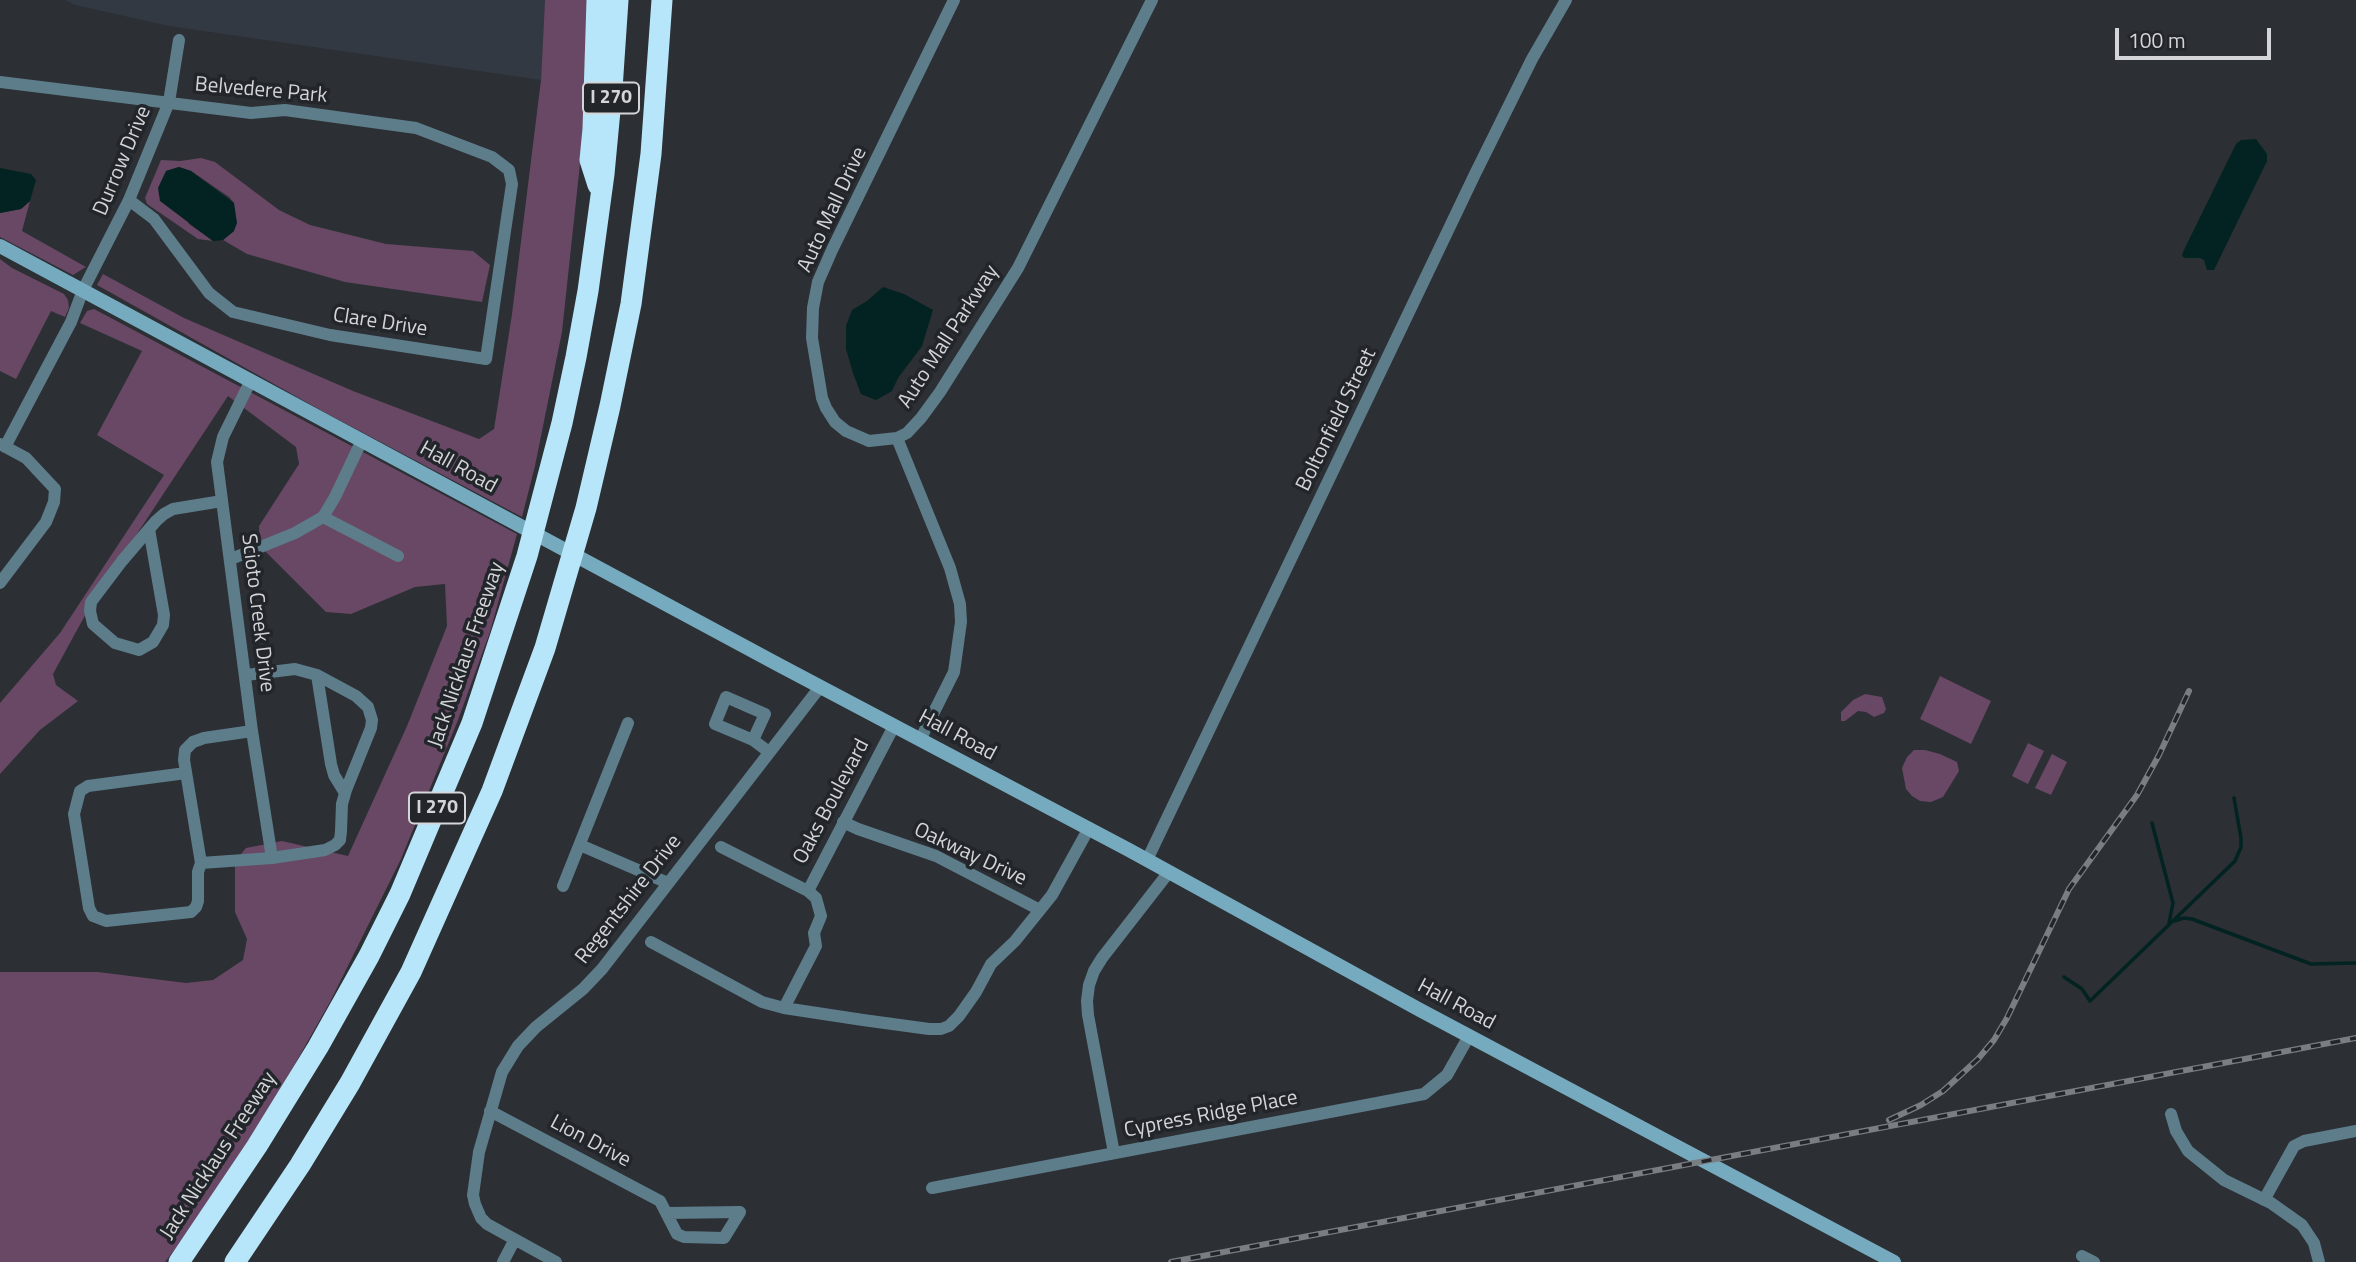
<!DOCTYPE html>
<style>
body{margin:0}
#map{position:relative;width:2356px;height:1262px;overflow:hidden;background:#2c2f34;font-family:"Titillium Web",sans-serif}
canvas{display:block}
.scale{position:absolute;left:2115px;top:28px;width:156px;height:32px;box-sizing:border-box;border:4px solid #d3d5d8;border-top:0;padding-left:9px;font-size:21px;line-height:24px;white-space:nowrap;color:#d3d5d8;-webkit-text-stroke:5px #22252a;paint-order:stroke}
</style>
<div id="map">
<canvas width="2356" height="1262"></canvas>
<div class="scale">100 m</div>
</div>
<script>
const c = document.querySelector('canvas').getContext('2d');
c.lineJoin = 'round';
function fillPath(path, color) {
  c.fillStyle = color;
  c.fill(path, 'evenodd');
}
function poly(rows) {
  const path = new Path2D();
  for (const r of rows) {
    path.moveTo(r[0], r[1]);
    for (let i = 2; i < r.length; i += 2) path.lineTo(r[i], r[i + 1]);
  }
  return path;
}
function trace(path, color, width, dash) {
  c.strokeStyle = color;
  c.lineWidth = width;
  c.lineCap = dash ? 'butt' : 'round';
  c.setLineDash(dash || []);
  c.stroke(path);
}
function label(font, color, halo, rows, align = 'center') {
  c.font = font + ' "Titillium Web",sans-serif';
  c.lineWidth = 7;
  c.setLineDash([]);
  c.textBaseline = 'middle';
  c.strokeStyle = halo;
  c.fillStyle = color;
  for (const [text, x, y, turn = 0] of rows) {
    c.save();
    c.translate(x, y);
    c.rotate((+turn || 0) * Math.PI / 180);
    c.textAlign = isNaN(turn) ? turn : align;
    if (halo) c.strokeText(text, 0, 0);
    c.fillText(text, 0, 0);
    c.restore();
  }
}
const built = poly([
 [65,0,545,0,541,80,169,26,75,5]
]);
const green = poly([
 [545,0,591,0,591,61,562,332,535,466,522,517,324,412,97,285,103,274,184,318,353,391,479,439,494,429,512,314,541,80],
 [201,158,215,162,279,210,310,225,386,244,473,251,490,265,482,302,345,282,247,254,223,240,234,231,234,203,229,197,191,171,179,167,166,171,189,224,213,241,198,239,147,204,145,198,161,160,180,161],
 [30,201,22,231,86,267,73,275,0,237,0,213,21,209],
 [0,259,12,268,64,294,68,300,69,308,65,317,51,311,16,379,0,371],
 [94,309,517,534,490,632,458,720,401,859,330,1002,270,1108,183,1239,165,1262,0,1262,0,972,98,972,186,983,213,980,243,960,247,939,235,912,235,861,246,848,282,841,348,856,407,726,447,626,445,584,415,587,351,614,326,612,260,546,259,526,299,464,296,447,228,396,94,599,53,674,56,685,78,701,40,730,0,774,0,703,60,633,164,475,97,435,142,351,80,323,87,311],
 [1940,676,1991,701,1971,744,1920,719],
 [1865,694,1882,697,1886,709,1884,713,1874,717,1866,712,1858,711,1845,721,1841,721,1841,712,1853,700],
 [2028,743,2044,751,2028,784,2012,776],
 [1914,750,1925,750,1940,754,1957,762,1959,771,1943,797,1931,802,1920,801,1912,796,1906,789,1902,768,1907,757],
 [2052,754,2067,762,2051,795,2035,788]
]);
const water = poly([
 [2256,139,2267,154,2267,161,2214,270,2207,270,2204,260,2200,258,2185,258,2182,256,2183,252,2236,144,2241,140],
 [179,167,191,171,234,203,237,223,234,231,223,240,213,241,160,201,158,188,166,171],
 [0,168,31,174,36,180,30,201,21,209,0,213],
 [883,287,904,294,933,310,922,346,898,378,892,391,876,400,861,394,853,373,846,349,846,326,852,310,867,301]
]);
const stream = poly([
 [2152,823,2173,903,2169,923],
 [2174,921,2184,918,2192,919,2311,964,2356,963],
 [2064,977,2082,989,2090,1001,2235,861,2241,847,2241,838,2234,798]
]);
const minor = poly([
 [954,0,832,250,818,282,813,308,812,338,822,398,826,408,835,422,846,431,869,441,897,438,907,433,921,418,940,392,1018,268,1152,0],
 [0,82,251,113,285,110,416,128,492,157,509,170,512,184,486,359,330,335,233,312,209,293,154,219,129,200],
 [251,380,223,437,217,462,252,731,272,858],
 [897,438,950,568,960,604,961,622,954,672,920,740],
 [0,444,26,458,55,489,54,502,46,522,0,583],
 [5,447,71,322,83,290,129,200,169,102,179,40],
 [323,517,335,497,362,440],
 [149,529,164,615,163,625,153,642,139,650,115,643,93,624,90,611,91,602,122,561,156,521,164,514,173,509,222,501],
 [231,559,295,533,323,517,398,556],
 [317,675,331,764,334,775,345,793],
 [753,740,765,714,726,697,715,724,753,740,769,752],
 [186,773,88,786,80,791,74,814,89,908,93,916,106,921,191,912,196,907,198,901,198,872,201,863,184,760,185,750,193,742,204,738,252,731],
 [843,822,858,829,936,856,1040,910],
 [580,845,668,883],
 [721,847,808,891,816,898,821,916,814,933,816,946,784,1008],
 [1147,860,1475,174,1532,59,1566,0],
 [201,863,272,858,325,850,335,845,340,840,341,831,342,804,346,790,371,728,372,720,368,707,356,696,317,675,295,669,246,675],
 [563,886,628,723],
 [808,891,894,726],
 [651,942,762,1002,784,1008,863,1020,929,1029,941,1029,949,1026,959,1016,976,992,991,964,1015,941,1052,895,1089,828],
 [490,1111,660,1201,677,1234,684,1237,724,1238,740,1212,667,1213],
 [2171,1114,2176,1131,2188,1151,2224,1180,2271,1203,2302,1225,2314,1243,2319,1262],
 [1114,1153,1088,1015,1087,1001,1089,985,1094,971,1102,958,1169,872],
 [932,1188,1424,1094,1447,1075,1469,1036],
 [2264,1200,2294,1146,2304,1141,2356,1131],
 [2082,1256,2094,1262],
 [503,1262,514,1241],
 [556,1262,487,1224,481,1218,475,1204,473,1195,479,1152,502,1072,518,1046,536,1027,583,989,602,969,820,687]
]);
const secondary = poly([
 [0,246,779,665,1129,850,1420,1010,1894,1262]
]);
const motorway = poly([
 [597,0,593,129,590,160,598,185],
 [179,1262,257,1146,318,1047,369,956,400,894,472,723,527,556,562,423,576,357,588,291,604,174,612,89,618,0],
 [235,1262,300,1165,350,1083,411,972,492,791,545,648,586,508,610,406,631,304,651,154,662,0]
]);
const rail = poly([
 [1889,1120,1921,1105,1943,1091,1978,1059,1994,1040,2007,1018,2069,889,2137,795,2159,755,2189,691],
 [1171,1262,2356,1038]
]);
const shields = [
 [611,98,56],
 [437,808,56]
];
const shieldNames = [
 ["I 270",611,98],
 ["I 270",437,808]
];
const streetNames = [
 ["Belvedere Park",261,91,5],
 ["Durrow Drive",123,161,-67],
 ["Auto Mall Drive",833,210,-65],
 ["Clare Drive",380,323,9],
 ["Auto Mall Parkway",949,337,-57],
 ["Boltonfield Street",1337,420,-64],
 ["Hall Road",458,468,29],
 ["Scioto Creek Drive",257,613,83],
 ["Jack Nicklaus Freeway",467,655,-71],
 ["Hall Road",957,736,28],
 ["Oaks Boulevard",832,802,-62],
 ["Oakway Drive",970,855,25],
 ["Regentshire Drive",629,900,-52],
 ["Hall Road",1456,1005,28],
 ["Cypress Ridge Place",1211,1115,-11],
 ["Lion Drive",590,1142,28],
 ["Jack Nicklaus Freeway",219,1156,-57]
];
fillPath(built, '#323943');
fillPath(green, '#684865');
fillPath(water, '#022321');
trace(stream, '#022321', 3.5);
trace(minor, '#5d7d8b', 12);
trace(secondary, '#75aabf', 14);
trace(motorway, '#b7e6fa', 21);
trace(rail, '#7a7d81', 6);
trace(rail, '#22252a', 3.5, [10]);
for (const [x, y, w] of shields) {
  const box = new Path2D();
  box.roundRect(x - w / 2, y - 15.5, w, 31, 5);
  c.fillStyle = '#22252a';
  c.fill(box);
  trace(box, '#d3d5d8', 2);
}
label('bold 19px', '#d3d5d8', null, shieldNames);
label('21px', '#d3d5d8', '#22252a', streetNames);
</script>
